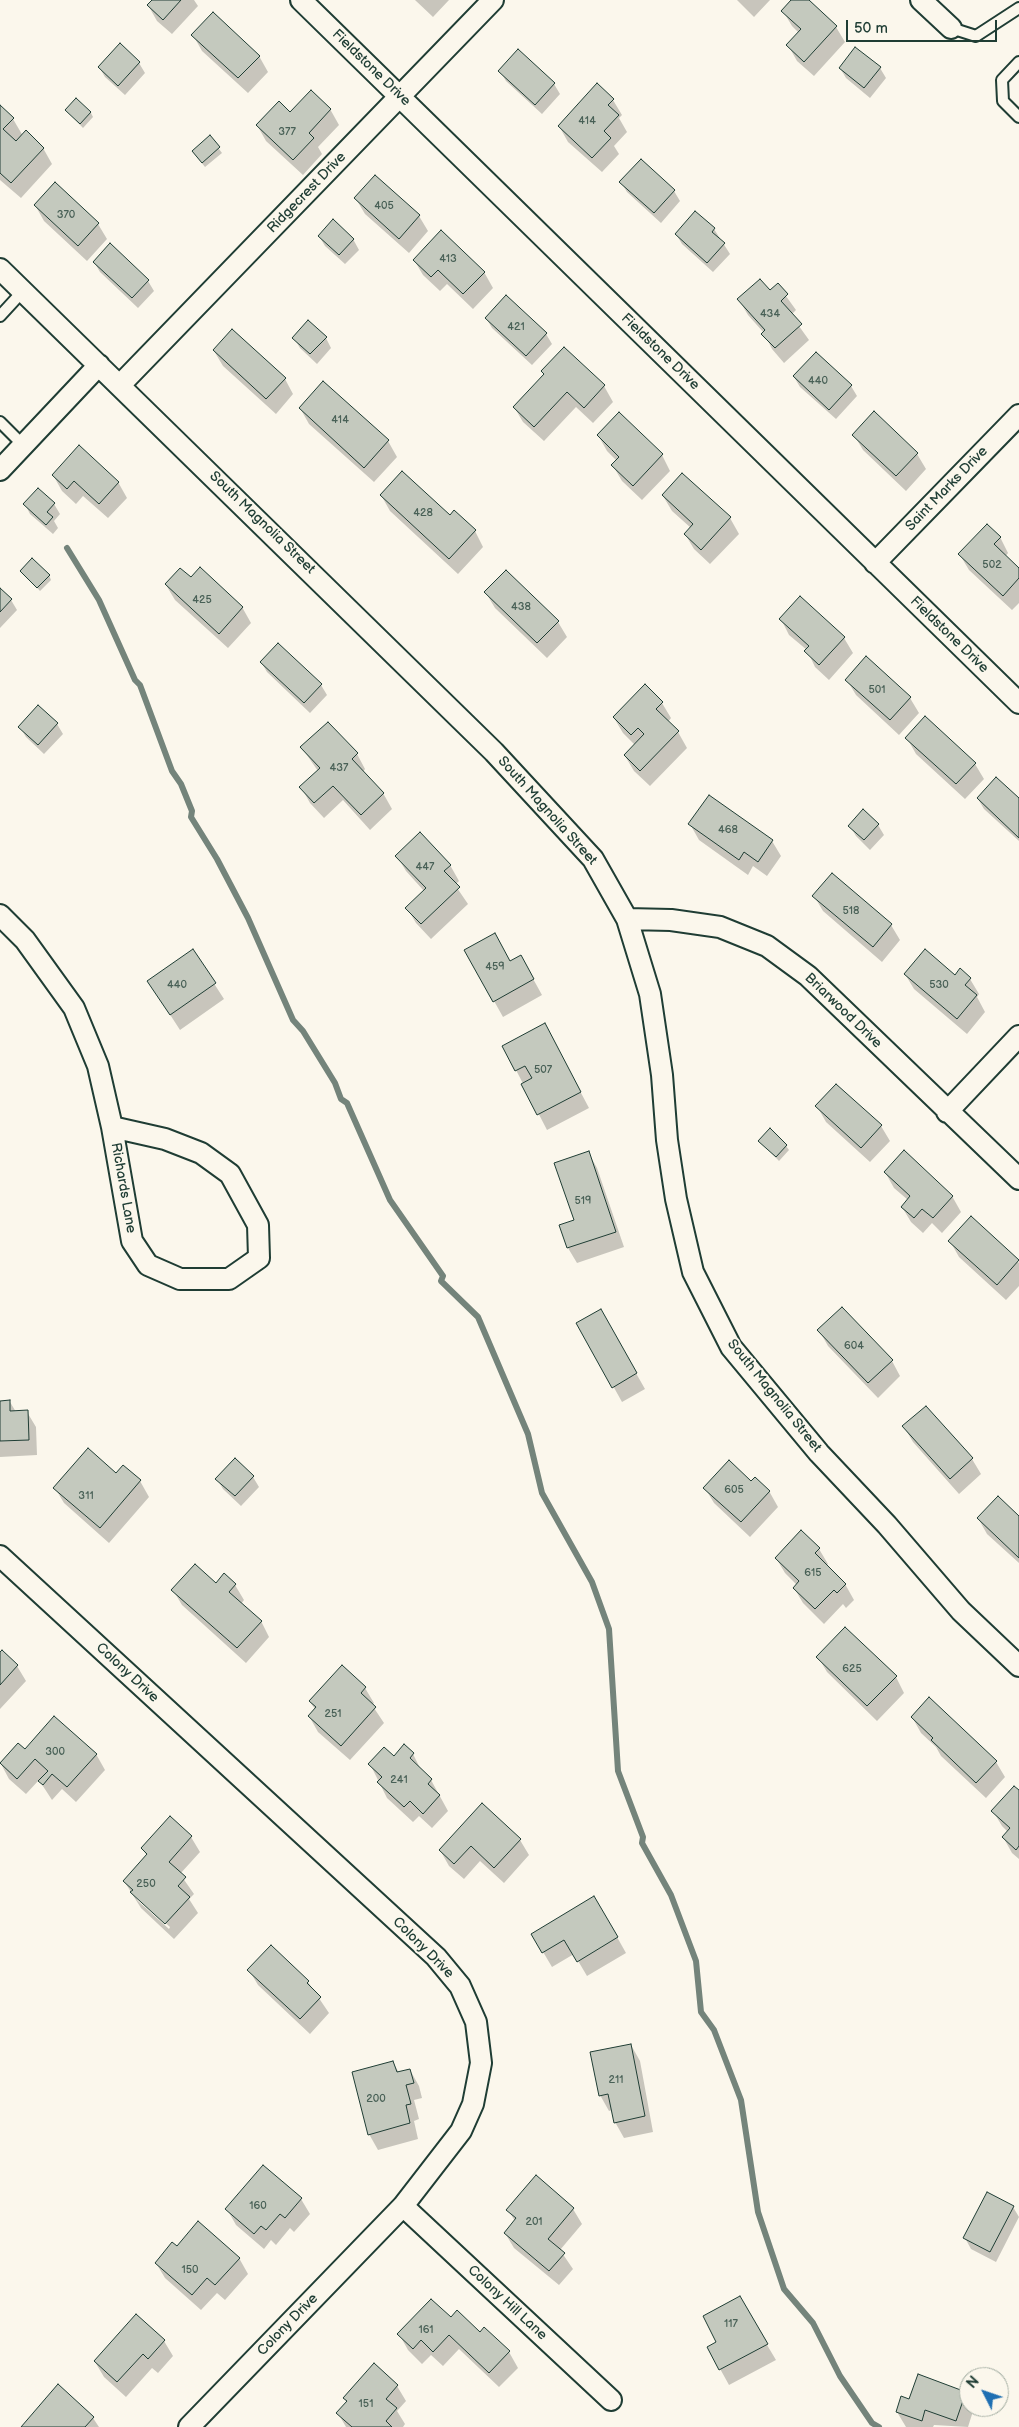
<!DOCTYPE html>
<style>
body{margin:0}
#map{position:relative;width:1019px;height:2427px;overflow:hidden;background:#fbf7ec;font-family:"Balsamiq Sans",sans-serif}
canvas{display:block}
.north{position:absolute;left:959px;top:2367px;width:50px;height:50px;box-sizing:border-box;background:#fbf7ec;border:1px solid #a3ada2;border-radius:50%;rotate:311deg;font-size:14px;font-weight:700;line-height:20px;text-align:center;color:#1f3d34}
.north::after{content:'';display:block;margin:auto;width:18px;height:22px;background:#1f6fb2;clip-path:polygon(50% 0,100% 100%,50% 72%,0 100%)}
.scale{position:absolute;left:846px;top:20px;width:151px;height:22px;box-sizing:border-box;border:2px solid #1f3d34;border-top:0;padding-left:6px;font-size:15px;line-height:18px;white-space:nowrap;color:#1f3d34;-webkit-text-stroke:4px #fbf7ec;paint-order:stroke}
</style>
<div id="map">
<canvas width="1019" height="2427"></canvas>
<div class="north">N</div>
<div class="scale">50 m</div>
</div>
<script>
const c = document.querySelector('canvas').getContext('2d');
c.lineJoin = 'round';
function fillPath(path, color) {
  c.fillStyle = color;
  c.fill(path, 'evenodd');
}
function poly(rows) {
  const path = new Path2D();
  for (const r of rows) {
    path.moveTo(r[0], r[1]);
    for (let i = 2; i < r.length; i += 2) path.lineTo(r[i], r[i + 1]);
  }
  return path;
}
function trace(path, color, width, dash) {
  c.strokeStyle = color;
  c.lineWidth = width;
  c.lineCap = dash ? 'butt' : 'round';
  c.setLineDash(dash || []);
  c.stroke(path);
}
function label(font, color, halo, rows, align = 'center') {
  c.font = font + ' "Balsamiq Sans",sans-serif';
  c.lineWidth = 4;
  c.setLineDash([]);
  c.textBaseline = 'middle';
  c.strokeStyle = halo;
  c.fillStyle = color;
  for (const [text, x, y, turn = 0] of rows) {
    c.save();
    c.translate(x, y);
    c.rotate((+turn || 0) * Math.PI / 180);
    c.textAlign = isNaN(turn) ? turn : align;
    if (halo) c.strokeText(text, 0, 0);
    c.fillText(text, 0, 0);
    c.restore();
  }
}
const shadow = poly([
 [152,0,194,0,198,6,172,34,157,21,148,5],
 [415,0,449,0,433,17],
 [737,0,770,0,754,17],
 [793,0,807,0,836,27,845,42,814,76,797,61,788,45,799,33,792,26,783,11],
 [193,35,259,56,268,72,248,93,202,51],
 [120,45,139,63,145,73,125,95,105,77,99,67],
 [840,68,880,68,886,78,870,98,846,78],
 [500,71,554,84,560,94,542,114,506,81],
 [613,100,622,115,619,118,627,132,614,146,619,154,602,172,568,142,559,126],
 [0,107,13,119,23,136,43,148,52,164,21,198,0,180],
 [330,109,339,125,318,147,322,154,303,175,266,141,257,125,290,114],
 [67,111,91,113,93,117,83,128],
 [210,137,222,153,205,167,193,152],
 [641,161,674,191,680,201,661,223,627,192,621,182],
 [375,177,419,216,428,231,409,253,365,214,356,199],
 [55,184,98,224,107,239,87,261,44,221,35,205],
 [714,229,730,254,713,272,682,244,676,234],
 [319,236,353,239,359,250,345,264,325,246],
 [110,245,148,281,154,291,138,308,100,272,94,262],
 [414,260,484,272,493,288,473,309,447,284,440,291,423,275],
 [778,285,796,310,791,315,809,340,784,363,772,349,764,333,748,315,739,300,770,292],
 [486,318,546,334,552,344,532,365,492,328],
 [294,338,326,338,331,348,317,364,300,348],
 [564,349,604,386,613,402,593,423,576,407,544,441,523,422,514,407,544,375,542,372],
 [214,351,285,379,293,394,276,414,223,366],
 [816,353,851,386,857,396,836,419,800,387,794,377],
 [300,408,388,441,397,457,374,482,309,424],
 [598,435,662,455,670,471,642,500,622,481,613,466,617,461,607,451],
 [854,435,917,454,926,469,906,491,863,450],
 [53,475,118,482,127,498,108,518,83,496,76,504,62,491],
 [38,489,54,504,60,514,54,521,58,528,53,534,30,514,25,504],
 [381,495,450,517,475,531,483,547,458,574,390,511],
 [663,496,730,518,739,534,710,564,694,549,685,534,691,528,672,511],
 [1000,537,1008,553,1005,557,1019,570,1019,603,1012,610,969,570,960,555],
 [22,571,49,575,51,580,40,591],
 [166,585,242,607,251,623,228,648,175,600],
 [0,590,11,600,17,610,0,628],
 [486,593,558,622,567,637,547,658,495,608],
 [781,619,844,638,853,653,829,680,815,667,807,650,789,635],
 [866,658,910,698,919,713,899,735,856,695,847,680],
 [261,662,321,685,327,695,310,713,267,672],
 [645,686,662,703,671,718,668,722,678,732,687,748,650,786,634,771,625,756,635,745,623,733,614,718],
 [38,707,57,724,63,734,44,754,26,737,20,727],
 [907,738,975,764,984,779,965,799,916,754],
 [302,748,357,754,365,769,363,772,383,793,392,809,370,830,343,800,324,818,310,803,301,787,318,771],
 [978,799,1019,800,1019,841,984,809],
 [690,824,772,841,781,856,767,876,753,866,748,875,699,840],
 [878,825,884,835,870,850,856,836,850,826],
 [397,856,450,865,459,881,455,885,468,904,431,939,416,923,407,908,424,891,406,871],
 [814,896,891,925,900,940,882,962,823,911],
 [193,951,224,999,180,1030,149,982],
 [466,951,510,963,521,957,542,995,503,1017],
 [905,974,970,979,979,994,977,997,985,1012,967,1034,914,989],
 [553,1040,589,1108,547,1130,516,1070],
 [817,1106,881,1126,890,1141,870,1162,826,1122],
 [760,1141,786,1146,789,1150,779,1161],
 [588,1152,597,1168,624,1247,577,1263,568,1248,561,1225,575,1221],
 [885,1172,952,1196,961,1212,942,1233,932,1223,923,1233,911,1222,902,1207,908,1200,894,1188],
 [971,1218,1019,1263,1019,1286,1006,1300,959,1257,950,1241],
 [600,1310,645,1389,622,1402,578,1323],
 [819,1330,892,1361,900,1376,878,1398,828,1346],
 [0,1402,10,1402,16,1412,27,1412,36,1427,37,1455,0,1457],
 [926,1407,972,1459,981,1474,959,1494,913,1442,904,1427],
 [123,1466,140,1481,149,1497,109,1543,64,1503,55,1488,116,1475],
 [253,1477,259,1487,241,1506,223,1489,217,1479],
 [751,1483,769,1491,778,1507,750,1537,714,1503,705,1488],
 [1019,1517,1019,1563,987,1534,978,1518],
 [819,1549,828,1564,826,1566,845,1584,854,1600,846,1608,843,1604,824,1624,803,1603,794,1588,797,1585,785,1573,776,1558],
 [216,1584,235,1585,244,1600,241,1604,261,1621,269,1637,246,1663,182,1605,173,1590],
 [0,1654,17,1666,26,1681,0,1709],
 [818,1657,896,1677,904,1693,877,1721,827,1672],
 [365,1688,374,1703,372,1705,384,1723,350,1760,318,1732,309,1716,315,1709,310,1702],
 [912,1717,996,1762,1005,1777,986,1798,941,1756,936,1747,921,1733],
 [18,1744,25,1750,96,1754,105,1770,76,1802,62,1789,52,1800,39,1780,26,1794,9,1779,1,1764],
 [413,1754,421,1770,431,1780,448,1811,432,1828,419,1816,413,1822,387,1798,370,1764],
 [1019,1792,1019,1859,1012,1853,1003,1837,1008,1832,1002,1826,993,1811],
 [482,1805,520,1840,529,1855,504,1883,480,1861,464,1879,449,1866,440,1850],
 [191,1837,200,1852,180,1874,194,1894,189,1899,198,1913,174,1939,141,1908,124,1881,147,1856,142,1848],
 [134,1895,170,1927,169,1929,138,1901],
 [533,1935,617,1937,626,1953,587,1976,574,1954,552,1967],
 [271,1947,308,1982,329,2013,310,2034,258,1985,249,1970],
 [631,2045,640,2061,653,2132,624,2138,615,2122,612,2110,609,2111,600,2095],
 [393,2062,399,2073,410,2070,419,2086,422,2098,414,2100,419,2119,414,2121,418,2139,378,2150,369,2134],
 [988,2194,1013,2207,1019,2217,996,2262,971,2249,965,2238],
 [301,2199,310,2214,294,2232,290,2228,276,2245,271,2240,264,2249,236,2225,227,2209],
 [573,2209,582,2224,560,2250,573,2269,559,2285,514,2248,505,2233,515,2221,508,2210],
 [177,2248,239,2258,248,2274,225,2300,217,2293,201,2310,165,2278,156,2263],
 [739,2298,776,2360,729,2385,708,2347,718,2343],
 [451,2319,509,2352,518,2368,499,2387,459,2349,443,2366,431,2355,422,2364,408,2350,399,2334],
 [164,2341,173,2356,158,2373,152,2368,126,2397,104,2377,95,2362],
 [58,2386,93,2418,99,2427,22,2427],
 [397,2386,406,2401,397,2411,405,2424,403,2427,346,2427,338,2413,347,2403,344,2398],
 [966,2393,969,2399,969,2407,974,2408,968,2427,934,2425,933,2427,906,2427,897,2412,910,2401]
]);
const stream = poly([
 [67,548,99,600,135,680,140,685,172,771,181,784,192,811,191,817,217,859,248,918,293,1020,303,1031,335,1083,341,1099,347,1103,390,1200,443,1276,441,1281,478,1317,528,1434,542,1493,592,1582,609,1629,618,1771,643,1837,642,1843,671,1895,696,1961,701,2012,714,2030,741,2100,758,2212,784,2289,813,2323,840,2376,872,2423,879,2427]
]);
const building = poly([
 [152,0,181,0,163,20,147,5,152,0],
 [791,0,809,0,837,26,804,62,786,45,801,29,781,11,791,0],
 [213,12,260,56,238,78,191,35,213,12],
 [120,43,140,62,118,86,98,67,120,43],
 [855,47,881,67,864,88,839,68,855,47],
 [518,49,555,83,535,105,498,71,518,49],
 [597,83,614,99,608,105,619,115,604,131,611,138,592,158,558,126,597,83],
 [311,90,331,109,309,133,314,138,293,160,256,125,279,101,290,112,311,90],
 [76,98,91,112,80,124,65,110,76,98],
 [0,105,14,118,3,129,16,141,26,130,44,148,11,183,0,173,0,105],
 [210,135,220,147,202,163,192,151,210,135],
 [641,159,675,190,654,213,619,182,641,159],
 [375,175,420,215,399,239,354,198,375,175],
 [55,182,99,223,78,246,34,205,55,182],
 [695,211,715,228,712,232,725,243,707,263,675,234,695,211],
 [333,219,354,239,339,255,318,236,333,219],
 [441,230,485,272,463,294,438,270,431,277,413,260,441,230],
 [110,243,149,280,132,298,93,262,110,243],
 [760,279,770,290,778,283,788,294,781,301,802,324,775,348,761,334,765,330,737,299,760,279],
 [506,295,547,333,526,356,485,318,506,295],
 [308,320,327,337,310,354,292,338,308,320],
 [232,329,286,378,266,399,213,350,232,329],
 [564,347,605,385,584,408,567,392,534,427,513,407,544,374,541,371,564,347],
 [816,352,852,385,829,410,793,376,816,352],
 [323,381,389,440,364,468,299,408,323,381],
 [874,411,918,453,896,476,852,435,874,411],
 [619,412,663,454,633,486,611,465,619,457,597,435,619,412],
 [79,445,119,482,99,504,74,481,67,489,52,475,79,445],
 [402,471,450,515,454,510,476,530,449,559,380,495,402,471],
 [682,473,731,517,701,550,684,534,693,524,662,495,682,473],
 [38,488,55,503,47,512,53,517,46,525,23,504,38,488],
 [987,524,1001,537,994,544,1019,568,1019,578,1003,596,958,554,987,524],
 [32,558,50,575,37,588,20,571,32,558],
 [200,567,243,607,219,634,165,584,180,568,191,577,200,567],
 [506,570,559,621,537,643,484,592,506,570],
 [0,588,12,599,0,612,0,588],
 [800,596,845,637,819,665,804,651,809,646,779,619,800,596],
 [278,643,322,684,304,703,260,662,278,643],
 [866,656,911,697,890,720,845,680,866,656],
 [645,684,663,702,656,709,679,731,640,771,624,755,644,734,638,728,631,735,613,717,645,684],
 [38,705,58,723,38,745,18,727,38,705],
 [925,716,976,763,956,784,905,738,925,716],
 [328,722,358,753,352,759,384,793,361,815,333,786,314,803,299,787,320,768,300,747,328,722],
 [996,777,1019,798,1019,838,977,798,996,777],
 [709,795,773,840,758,862,744,852,739,860,688,824,709,795],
 [863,809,879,824,864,840,848,826,863,809],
 [420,832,451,865,444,871,460,887,421,924,405,908,426,888,395,856,420,832],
 [832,873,892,924,873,947,812,896,832,873],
 [495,933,510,961,521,955,534,979,493,1002,464,950,495,933],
 [193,949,216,983,170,1015,147,981,193,949],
 [925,949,955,975,960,968,971,978,965,985,977,995,957,1019,904,974,925,949],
 [545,1023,581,1092,537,1115,521,1084,532,1078,525,1066,515,1071,502,1046,545,1023],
 [836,1084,882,1125,861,1148,815,1106,836,1084],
 [770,1128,787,1145,776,1157,758,1141,770,1128],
 [904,1150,953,1196,933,1218,922,1209,914,1218,901,1207,910,1196,884,1172,904,1150],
 [589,1151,616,1232,567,1248,559,1225,574,1220,554,1163,589,1151],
 [971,1216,1019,1260,997,1285,948,1241,971,1216],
 [842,1307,893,1360,868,1383,817,1330,842,1307],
 [601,1309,637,1373,612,1388,576,1323,601,1309],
 [10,1400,10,1411,28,1410,29,1440,0,1441,0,1401,10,1400],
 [926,1406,973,1458,950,1479,902,1426,926,1406],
 [88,1448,116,1473,123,1465,141,1480,100,1528,53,1488,88,1448],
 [235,1458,254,1476,235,1496,215,1479,235,1458],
 [729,1460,751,1481,755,1477,770,1491,741,1522,703,1488,729,1460],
 [998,1496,1019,1516,1019,1558,977,1518,998,1496],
 [801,1530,820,1548,815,1553,846,1584,837,1593,834,1590,815,1609,793,1588,799,1581,775,1558,801,1530],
 [195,1564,216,1583,224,1573,236,1584,229,1592,262,1621,237,1648,171,1590,195,1564],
 [845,1627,897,1676,867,1706,816,1657,845,1627],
 [2,1650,18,1665,0,1685,0,1652,2,1650],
 [342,1665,366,1687,361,1693,376,1707,341,1746,308,1716,316,1707,309,1701,342,1665],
 [929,1697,997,1761,976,1783,931,1740,933,1738,911,1717,929,1697],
 [54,1716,97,1754,67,1787,52,1774,43,1785,38,1781,48,1771,35,1759,17,1779,0,1763,18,1743,25,1749,54,1716],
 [404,1744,414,1753,410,1758,432,1779,428,1784,440,1795,423,1814,410,1801,404,1807,377,1782,382,1777,368,1764,384,1747,394,1756,404,1744],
 [1014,1786,1019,1790,1019,1846,1016,1850,1002,1837,1010,1828,991,1811,1014,1786],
 [482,1803,521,1839,494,1868,471,1846,454,1864,439,1850,482,1803],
 [170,1816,192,1836,169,1862,186,1877,178,1886,190,1897,165,1924,130,1892,133,1890,123,1881,147,1854,141,1848,170,1816],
 [594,1896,618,1937,577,1962,564,1940,542,1953,531,1934,594,1896],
 [271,1945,309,1981,307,1983,321,1997,300,2019,247,1970,271,1945],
 [631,2044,645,2116,614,2123,608,2094,599,2096,590,2052,631,2044],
 [393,2061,397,2072,410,2069,414,2083,406,2085,411,2104,406,2105,410,2123,368,2135,352,2072,393,2061],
 [263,2165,302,2198,285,2218,280,2214,266,2230,261,2226,254,2234,225,2209,263,2165],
 [536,2175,574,2208,548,2239,565,2253,549,2271,504,2233,516,2218,506,2210,536,2175],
 [987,2192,1014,2206,990,2252,963,2238,987,2192],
 [198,2221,240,2258,215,2285,207,2278,192,2295,155,2263,172,2242,177,2246,198,2221],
 [740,2296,768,2344,719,2370,707,2347,716,2342,703,2316,740,2296],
 [431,2299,451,2317,457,2310,480,2332,484,2327,510,2351,489,2373,449,2335,433,2352,421,2340,413,2349,397,2334,431,2299],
 [136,2314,165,2340,148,2359,143,2354,117,2382,94,2361,136,2314],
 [374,2363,398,2385,386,2399,397,2408,386,2421,392,2427,352,2427,336,2413,347,2401,343,2398,374,2363],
 [918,2374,966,2392,956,2421,925,2410,922,2421,896,2412,901,2396,909,2399,918,2374],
 [58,2384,94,2417,85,2427,21,2427,58,2384]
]);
const service = poly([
 [951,28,976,36,1019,8],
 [1019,62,1002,80,1003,101,1019,117],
 [0,316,23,291],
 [0,422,23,445]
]);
const minor = poly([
 [301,0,1019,703],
 [921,0,951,28],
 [0,269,494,752,593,859,627,919,650,994,662,1075,667,1140,676,1199,693,1272,731,1347,819,1453,887,1525,961,1611,1019,1666],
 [120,385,493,0],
 [0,470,99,365],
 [875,563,1019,415],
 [0,915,25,940,74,1008,98,1066,112,1127],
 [627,919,671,920,720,927,767,946,808,976,1019,1179],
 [947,1112,1019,1036],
 [112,1127,165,1139,201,1153,230,1174,258,1225,259,1258,229,1279,180,1279,148,1265,132,1241,112,1127],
 [0,1556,436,1957,460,1986,476,2022,481,2063,473,2104,461,2131,403,2206,189,2427],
 [403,2206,611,2400]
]);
const numberNames = [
 ["414",587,121],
 ["377",287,132],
 ["405",384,206],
 ["370",66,215],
 ["413",448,259],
 ["434",770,314],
 ["421",516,327],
 ["440",818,381],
 ["414",340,420],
 ["428",423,513],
 ["502",992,565],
 ["425",202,600],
 ["438",521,607],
 ["501",877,690],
 ["437",339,768],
 ["468",728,830],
 ["447",425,867],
 ["518",851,911],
 ["459",495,967],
 ["440",177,985],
 ["530",939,985],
 ["507",543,1070],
 ["519",583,1201],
 ["604",854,1346],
 ["605",734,1490],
 ["311",86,1496],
 ["615",813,1573],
 ["625",852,1669],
 ["251",333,1714],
 ["300",55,1752],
 ["241",399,1780],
 ["250",146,1884],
 ["211",616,2080],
 ["200",376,2099],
 ["160",258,2206],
 ["201",534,2222],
 ["150",190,2270],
 ["117",731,2324],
 ["161",426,2330],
 ["151",366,2404]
];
const streetNames = [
 ["Fieldstone Drive",371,68,44],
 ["Ridgecrest Drive",307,193,-46],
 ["Fieldstone Drive",660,352,44],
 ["Saint Marks Drive",947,489,-46],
 ["South Magnolia Street",262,523,44],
 ["Fieldstone Drive",949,635,44],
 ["South Magnolia Street",547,811,48],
 ["Briarwood Drive",843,1011,44],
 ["Richards Lane",123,1188,80],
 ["South Magnolia Street",774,1396,51],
 ["Colony Drive",127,1673,43],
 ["Colony Drive",423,1948,45],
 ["Colony Hill Lane",507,2303,43],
 ["Colony Drive",288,2325,-46]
];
fillPath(shadow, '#0003');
trace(stream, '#74847b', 6);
fillPath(building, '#c4c9be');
trace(building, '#1f3d34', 1);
trace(service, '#1f3d34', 14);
trace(minor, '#1f3d34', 24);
trace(service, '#fbf7ec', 10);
trace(minor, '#fbf7ec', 20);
label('11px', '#486056', null, numberNames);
label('14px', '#1f3d34', '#fbf7ec', streetNames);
</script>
